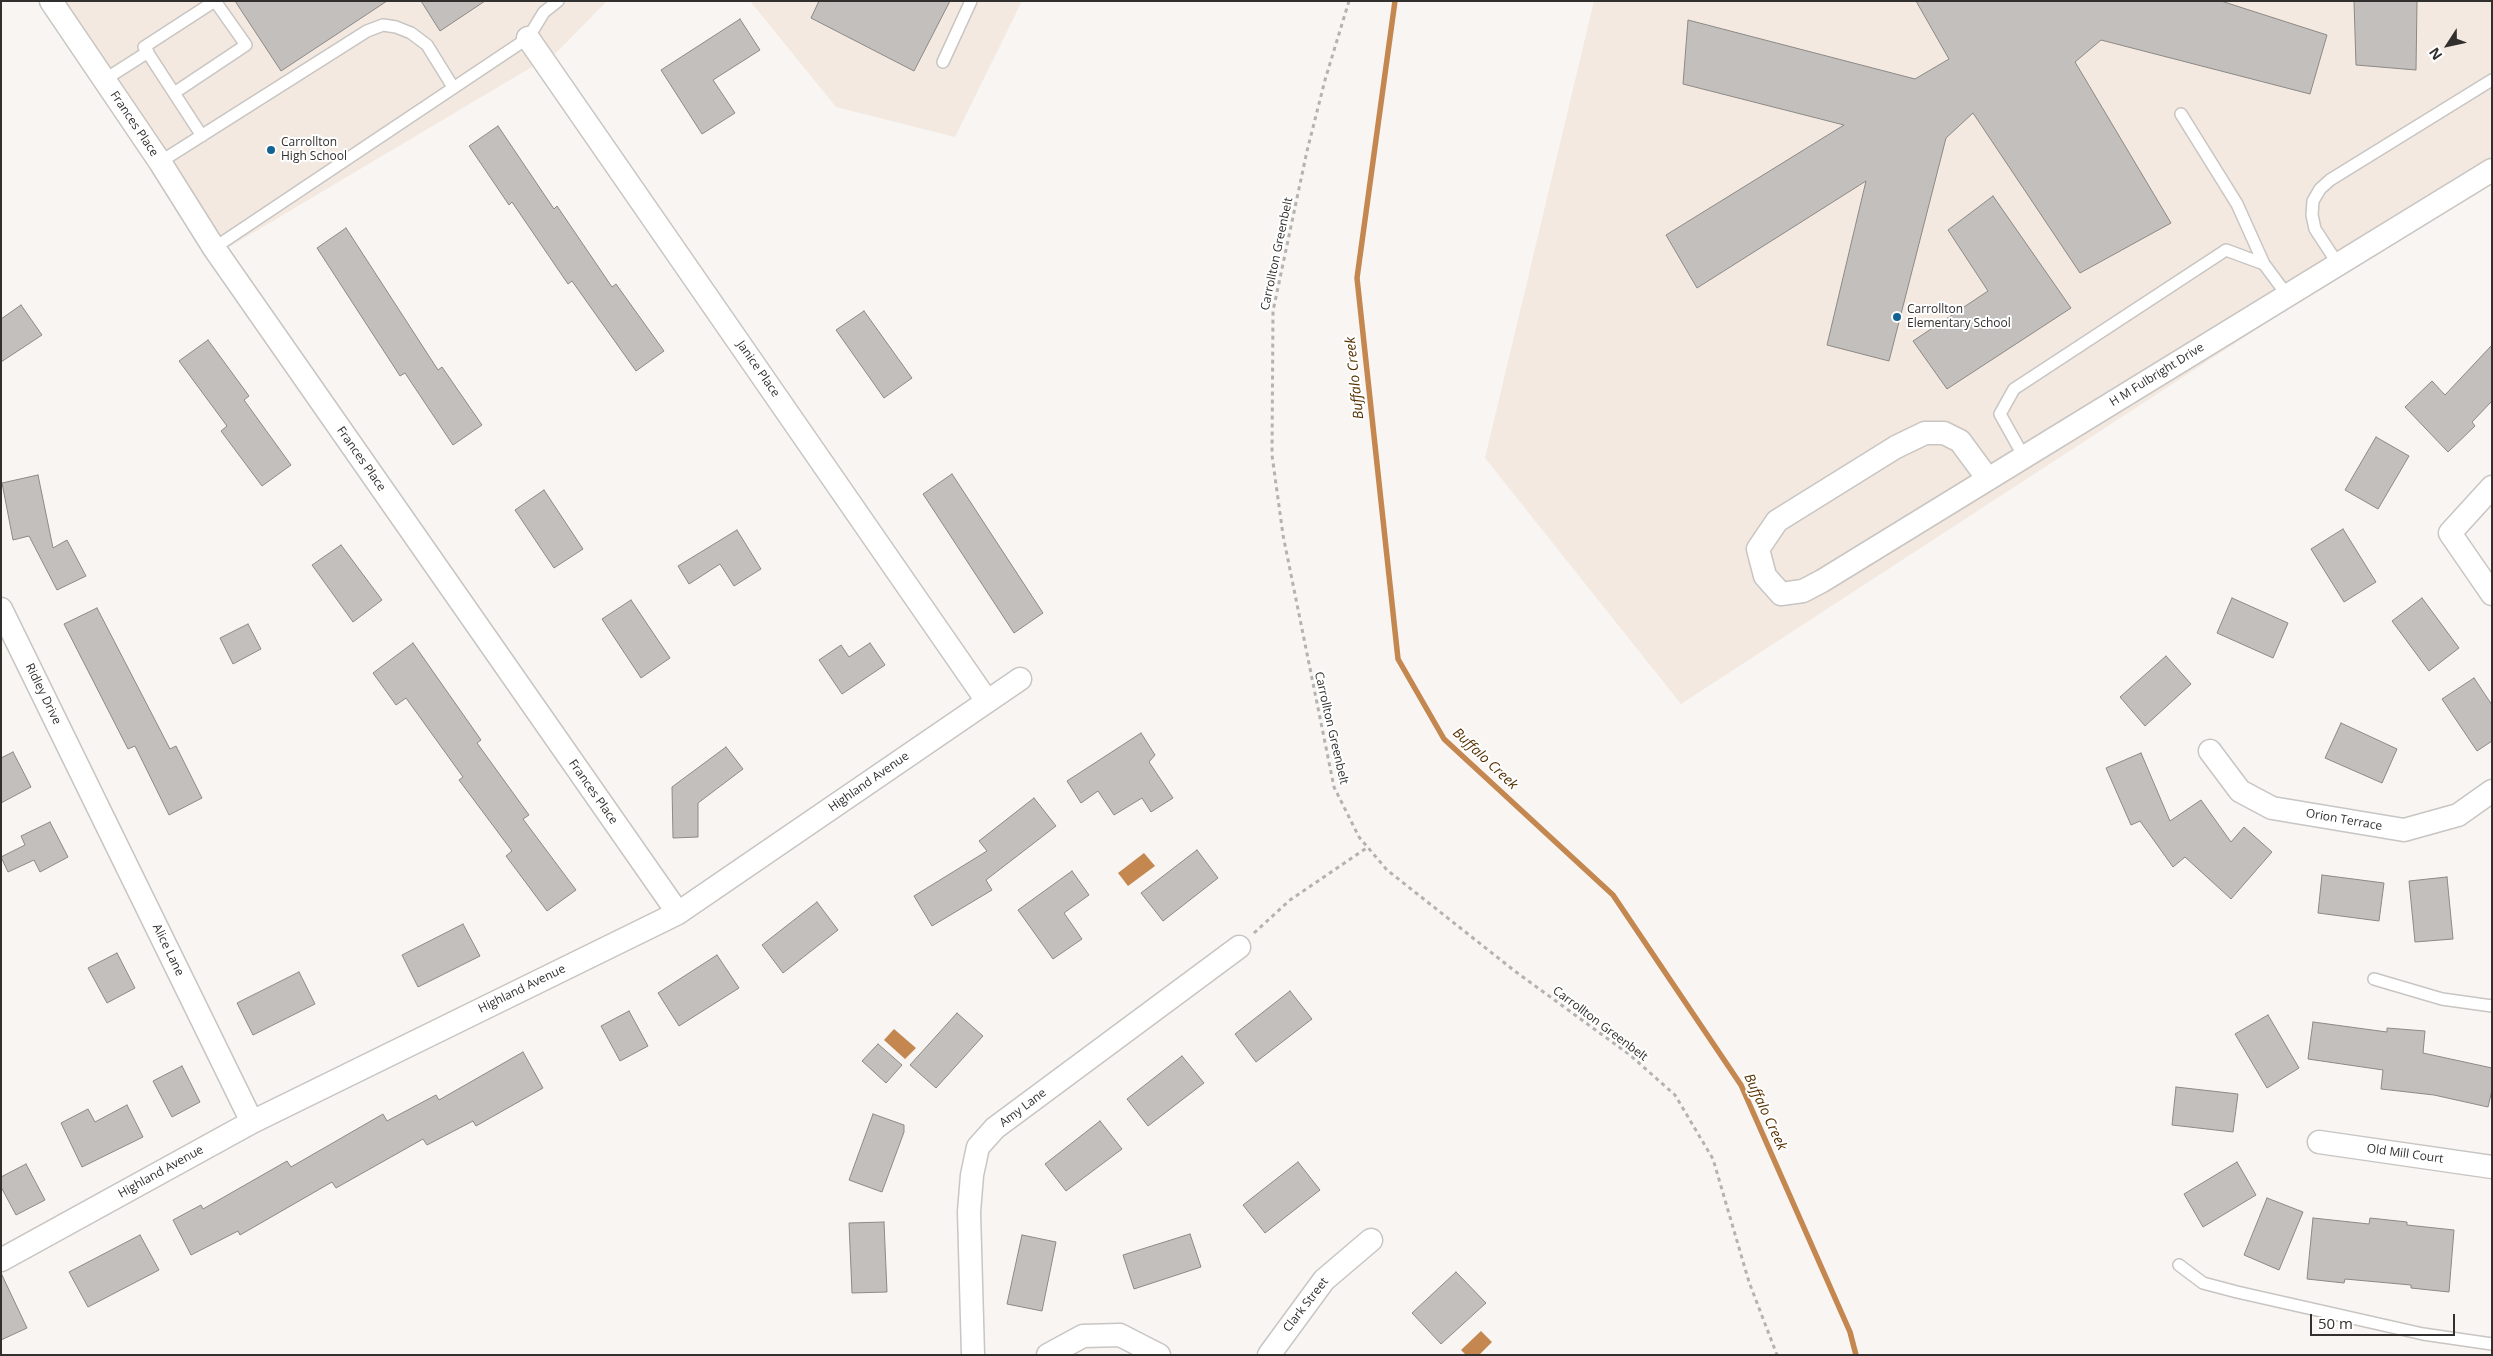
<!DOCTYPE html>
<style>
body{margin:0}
#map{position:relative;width:2493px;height:1356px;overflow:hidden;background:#f8f5f2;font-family:"Open Sans",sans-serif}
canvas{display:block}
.frame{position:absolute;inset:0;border:2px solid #32302f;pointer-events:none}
.north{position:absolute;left:2423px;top:20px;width:50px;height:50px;-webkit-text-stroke:4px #fff;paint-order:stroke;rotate:235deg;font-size:14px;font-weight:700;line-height:20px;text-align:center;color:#32302f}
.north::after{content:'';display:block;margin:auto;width:18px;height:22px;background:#32302f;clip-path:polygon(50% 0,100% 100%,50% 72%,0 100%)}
.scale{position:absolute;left:2310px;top:1314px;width:145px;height:22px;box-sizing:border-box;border:2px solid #32302f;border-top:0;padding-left:6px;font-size:15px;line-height:18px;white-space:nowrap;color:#32302f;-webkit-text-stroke:4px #fff;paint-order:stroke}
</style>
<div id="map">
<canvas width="2493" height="1356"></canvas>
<div class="frame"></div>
<div class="north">N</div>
<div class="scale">50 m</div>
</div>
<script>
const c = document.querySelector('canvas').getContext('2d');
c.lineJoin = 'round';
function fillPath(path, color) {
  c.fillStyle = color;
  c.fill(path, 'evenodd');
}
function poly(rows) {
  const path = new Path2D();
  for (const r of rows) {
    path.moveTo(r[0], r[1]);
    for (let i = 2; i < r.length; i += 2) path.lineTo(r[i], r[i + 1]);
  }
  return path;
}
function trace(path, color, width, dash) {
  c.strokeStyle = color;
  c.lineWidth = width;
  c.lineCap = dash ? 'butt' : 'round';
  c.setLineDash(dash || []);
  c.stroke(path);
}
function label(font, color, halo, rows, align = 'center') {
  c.font = font + ' "Open Sans",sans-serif';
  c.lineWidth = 4;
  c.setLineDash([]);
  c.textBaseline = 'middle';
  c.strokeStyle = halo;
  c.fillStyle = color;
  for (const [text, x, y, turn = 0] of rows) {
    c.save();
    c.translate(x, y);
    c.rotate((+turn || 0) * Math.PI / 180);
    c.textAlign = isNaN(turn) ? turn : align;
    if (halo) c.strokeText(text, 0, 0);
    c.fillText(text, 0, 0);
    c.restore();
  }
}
const built = poly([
 [51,1,607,1,557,52,219,253],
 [750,1,1022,1,955,137,836,107],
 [1594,1,2492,1,2492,176,1681,704,1485,458]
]);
const water = poly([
 [1144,853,1155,866,1128,886,1118,873],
 [894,1029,916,1048,905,1059,884,1040],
 [1481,1331,1492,1342,1479,1355,1466,1355,1461,1350]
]);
const stream = poly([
 [1395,1,1357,278,1398,659,1444,739,1613,895,1741,1085,1850,1332,1856,1355]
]);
const building = poly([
 [235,1,387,1,281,71,235,1],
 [421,1,485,1,440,31,421,1],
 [819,1,950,1,914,71,811,18,819,1],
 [1916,1,2221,1,2327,35,2310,94,2101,40,2075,62,2171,223,2080,273,1973,113,1946,138,1889,361,1827,345,1866,181,1697,288,1666,235,1844,125,1683,84,1688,20,1915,79,1949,59,1916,1],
 [2354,1,2417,1,2416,70,2356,65,2354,1],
 [740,19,760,50,713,80,735,113,702,134,661,70,740,19],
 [498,126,554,209,557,206,612,287,616,284,664,351,636,371,572,281,568,284,512,202,509,205,469,146,498,126],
 [1993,196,2071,308,1947,389,1913,341,1988,291,1948,230,1993,196],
 [346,228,438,370,442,367,482,425,453,445,405,373,400,376,317,248,346,228],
 [21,305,42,335,1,362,1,319,21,305],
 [864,311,912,378,884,398,836,330,864,311],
 [208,340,249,396,244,400,291,465,262,486,221,431,227,426,179,361,208,340],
 [2492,345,2492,401,2472,422,2475,426,2448,452,2405,407,2432,381,2445,395,2492,345],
 [2376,437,2409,456,2378,509,2345,490,2376,437],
 [952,474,1043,613,1014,633,923,494,952,474],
 [38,475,53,548,67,540,86,576,57,590,29,536,13,540,2,483,38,475],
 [544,490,583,549,554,568,515,510,544,490],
 [2343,529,2376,582,2344,602,2311,549,2343,529],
 [737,530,761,569,734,586,720,564,689,584,678,566,737,530],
 [341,545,382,600,353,622,312,565,341,545],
 [2232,598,2288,623,2273,658,2217,633,2232,598],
 [2422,598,2459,648,2429,671,2392,621,2422,598],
 [631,600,670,658,641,678,602,619,631,600],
 [97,608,170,749,176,746,202,798,169,815,135,746,128,749,64,624,97,608],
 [248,624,261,649,233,664,220,638,248,624],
 [413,643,481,740,477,743,529,815,523,819,576,890,547,911,506,856,512,851,459,780,463,777,406,698,396,705,373,673,413,643],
 [870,643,885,665,842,694,819,660,841,645,849,657,870,643],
 [2166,656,2191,684,2145,726,2120,697,2166,656],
 [2474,678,2492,705,2492,741,2477,751,2442,699,2474,678],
 [2341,723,2397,749,2382,783,2325,758,2341,723],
 [1141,733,1155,755,1149,762,1173,798,1151,812,1142,798,1114,815,1098,791,1081,803,1067,781,1141,733],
 [726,747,743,769,698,803,698,837,673,838,672,787,726,747],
 [13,752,31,787,1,803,1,758,13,752],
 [2141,753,2170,821,2201,800,2231,842,2244,827,2272,852,2231,899,2185,857,2173,867,2140,821,2131,825,2106,768,2141,753],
 [1034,798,1056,826,986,880,992,890,932,926,914,896,987,851,979,841,1034,798],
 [50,822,68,857,40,872,34,860,8,872,1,857,25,845,21,836,50,822],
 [1197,850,1218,878,1163,921,1141,893,1197,850],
 [1072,871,1089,895,1064,913,1082,939,1053,959,1018,910,1072,871],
 [2322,875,2384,883,2379,921,2318,913,2322,875],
 [2447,877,2453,939,2415,942,2409,881,2447,877],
 [817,902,838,930,783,973,762,945,817,902],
 [463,924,480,956,418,987,402,955,463,924],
 [117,953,135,988,107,1003,88,968,117,953],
 [717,955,739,988,679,1026,658,993,717,955],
 [299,972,315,1004,253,1035,237,1003,299,972],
 [1290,991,1312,1019,1256,1062,1235,1034,1290,991],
 [629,1011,648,1046,620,1061,601,1026,629,1011],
 [957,1013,983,1036,936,1088,910,1065,957,1013],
 [2268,1015,2299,1068,2267,1088,2235,1034,2268,1015],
 [2313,1022,2387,1032,2387,1028,2425,1031,2423,1053,2492,1068,2492,1090,2488,1107,2434,1095,2381,1089,2383,1070,2308,1059,2313,1022],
 [878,1044,902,1065,886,1083,862,1061,878,1044],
 [523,1052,543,1088,476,1126,473,1121,427,1145,423,1139,336,1188,332,1182,240,1235,238,1231,191,1255,173,1220,201,1205,203,1209,287,1161,291,1167,383,1114,387,1121,436,1095,439,1100,523,1052],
 [1182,1056,1204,1083,1148,1126,1127,1099,1182,1056],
 [182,1066,200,1102,172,1117,153,1081,182,1066],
 [2176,1087,2238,1094,2233,1132,2172,1125,2176,1087],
 [127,1105,143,1137,82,1167,61,1123,88,1109,95,1122,127,1105],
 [873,1114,904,1125,904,1132,882,1192,849,1180,873,1114],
 [1100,1121,1122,1149,1066,1191,1045,1164,1100,1121],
 [1298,1162,1320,1190,1265,1233,1243,1205,1298,1162],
 [2237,1162,2256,1195,2203,1227,2184,1194,2237,1162],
 [26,1164,45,1200,16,1215,1,1187,1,1177,26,1164],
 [2267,1198,2303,1212,2279,1270,2244,1255,2267,1198],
 [2313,1218,2369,1224,2370,1218,2407,1222,2407,1225,2454,1230,2449,1292,2411,1288,2411,1285,2345,1279,2344,1283,2307,1279,2313,1218],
 [884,1222,887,1292,852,1293,849,1223,884,1222],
 [1190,1234,1201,1267,1134,1289,1123,1255,1190,1234],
 [140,1235,159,1270,88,1307,69,1272,140,1235],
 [1022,1235,1056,1242,1042,1311,1007,1304,1022,1235],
 [1456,1272,1486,1303,1441,1344,1412,1313,1456,1272],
 [1,1273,27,1328,1,1340,1,1273]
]);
const path = poly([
 [1349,1,1325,80,1307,151,1273,311,1272,455,1283,535,1334,787,1359,837,1387,870,1516,972,1630,1055,1675,1095,1713,1159,1749,1282,1777,1355],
 [1254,933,1290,900,1368,847]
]);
const service = poly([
 [943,62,971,1],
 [104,80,148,52],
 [174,93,246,45,215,1],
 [2181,114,2237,204,2264,264],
 [202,136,144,47,215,1],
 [160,162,367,31,383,25,396,27,411,33,427,45,453,87],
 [214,248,528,38,544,12,558,1],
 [2338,264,2315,229,2312,215,2313,201,2320,189,2330,180,2492,80],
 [2024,457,2000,414,2014,389,2226,250,2264,264,2287,295],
 [2374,979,2442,999,2492,1006],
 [2179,1265,2203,1283,2237,1292,2423,1334,2492,1344]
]);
const minor = poly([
 [51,1,160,162,214,248,678,913],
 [528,38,987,701],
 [1988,479,1960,441,1944,433,1925,433,1896,447,1777,521,1758,549,1765,576,1781,594,1803,591,1822,581,2024,457,2492,170],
 [2492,487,2450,533,2492,594],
 [1,609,252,1122],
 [2210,751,2240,791,2272,808,2404,830,2458,815,2492,791],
 [2319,1142,2492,1167],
 [1,1260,252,1122,678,913,1020,679],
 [973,1355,969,1212,972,1175,978,1147,995,1128,1239,947],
 [1048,1355,1083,1336,1120,1335,1159,1355],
 [1269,1355,1324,1280,1371,1240]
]);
const markers = [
 [271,150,5,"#126294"],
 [1897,317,5,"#126294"]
];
const streetNames = [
 ["Frances Place",134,124,56],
 ["Carrollton Greenbelt",1277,254,-78],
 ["Janice Place",758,369,55],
 ["H M Fulbright Drive",2157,375,-32],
 ["Frances Place",361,459,55],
 ["Ridley Drive",43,694,64],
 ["Carrollton Greenbelt",1331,728,77],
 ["Highland Avenue",869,782,-35],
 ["Frances Place",593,792,55],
 ["Orion Terrace",2344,820,10],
 ["Alice Lane",168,950,64],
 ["Highland Avenue",522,989,-26],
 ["Carrollton Greenbelt",1600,1024,37],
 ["Amy Lane",1023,1108,-37],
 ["Old Mill Court",2405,1154,8],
 ["Highland Avenue",161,1172,-29],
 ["Clark Street",1306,1305,-52]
];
const poiNames = [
 ["Carrollton",281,143],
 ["High School",281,157],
 ["Carrollton",1907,310],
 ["Elementary School",1907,324]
];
const waterNames = [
 ["Buffalo Creek",1355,378,-96],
 ["Buffalo Creek",1485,759,43],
 ["Buffalo Creek",1765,1112,65]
];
fillPath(built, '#f3e9e0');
fillPath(water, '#c3874f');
trace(stream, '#c3874f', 5.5);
fillPath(building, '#c2bfbc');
trace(building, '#8c8986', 1);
trace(service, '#c8c5c2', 14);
trace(minor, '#c8c5c2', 25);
trace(path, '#b5b2b0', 3, [4, 4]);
trace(service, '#fff', 11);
trace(minor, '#fff', 22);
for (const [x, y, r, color] of markers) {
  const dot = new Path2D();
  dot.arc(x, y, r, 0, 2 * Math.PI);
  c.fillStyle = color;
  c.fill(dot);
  trace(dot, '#fff', 2);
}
label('12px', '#32302f', '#fff', streetNames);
label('12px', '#32302f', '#fff', poiNames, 'left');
label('italic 14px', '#573000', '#fff', waterNames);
</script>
